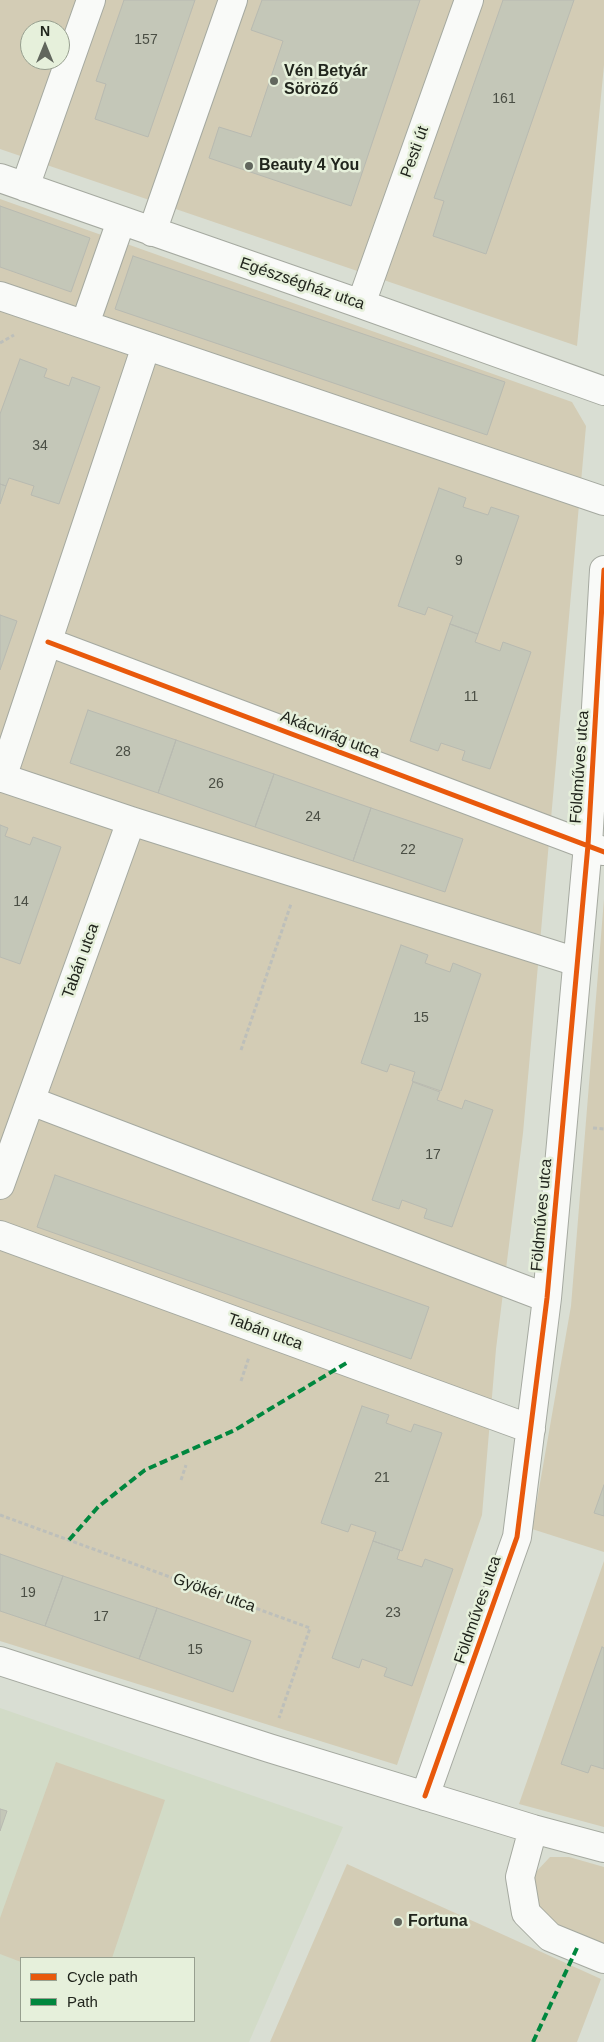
<!DOCTYPE html>
<meta charset="utf-8">
<style>
body{margin:0}
#map{position:relative;width:604px;height:2042px;overflow:hidden;background:#d9ded3;font-family:Arial,sans-serif}
canvas{display:block}
.legend{position:absolute;left:20px;top:1957px;width:175px;height:65px;box-sizing:border-box;background:#e6f0db;border:1px solid #979f8f;margin:0;padding:6px 9px;list-style:none;font-size:15px;color:#21251d}
.legend li{display:flex;align-items:center;gap:10px;height:25px}
.legend b{width:25px;border:1px solid #979f8f}
.north{position:absolute;left:20px;top:20px;width:50px;height:50px;box-sizing:border-box;background:#e6f0db;border:1px solid #979f8f;border-radius:50%;rotate:0deg;font-size:14px;font-weight:700;line-height:20px;text-align:center;color:#21251d}
.north::after{content:'';display:block;margin:auto;width:18px;height:22px;background:#61665d;clip-path:polygon(50% 0,100% 100%,50% 72%,0 100%)}
</style>
<div id="map">
<canvas width="604" height="2042"></canvas>
<ul class="legend">
<li><b style="height:6px;background:#e8590c"></b>Cycle path</li>
<li><b style="height:6px;background:#00873e"></b>Path</li>
</ul>
<div class="north">N</div>
</div>
<script>
const c = document.querySelector('canvas').getContext('2d');
c.lineJoin = 'round';
function fillPath(path, color) {
  c.fillStyle = color;
  c.fill(path, 'evenodd');
}
function poly(rows) {
  const path = new Path2D();
  for (const r of rows) {
    path.moveTo(r[0], r[1]);
    for (let i = 2; i < r.length; i += 2) path.lineTo(r[i], r[i + 1]);
  }
  return path;
}
function trace(path, color, width, dash) {
  c.strokeStyle = color;
  c.lineWidth = width;
  c.lineCap = dash ? 'butt' : 'round';
  c.setLineDash(dash || []);
  c.stroke(path);
}
function label(font, color, halo, rows, align = 'center') {
  c.font = font + ' Arial,sans-serif';
  c.lineWidth = 5;
  c.setLineDash([]);
  c.textBaseline = 'middle';
  c.strokeStyle = halo;
  c.fillStyle = color;
  for (const [text, x, y, turn = 0] of rows) {
    c.save();
    c.translate(x, y);
    c.rotate((+turn || 0) * Math.PI / 180);
    c.textAlign = isNaN(turn) ? turn : align;
    if (halo) c.strokeText(text, 0, 0);
    c.fillText(text, 0, 0);
    c.restore();
  }
}
const built = poly([
 [0,1708,343,1827,249,2042,0,2042],
 [21,1958,194,1958,194,2021,21,2021]
]);
const green = poly([
 [0,0,604,0,604,65,577,346,0,149],
 [30,30,60,30,60,60,30,60],
 [0,199,572,402,586,426,523,1133,496,1349,482,1515,397,1765,0,1641],
 [604,899,604,1552,532,1529,571,1306],
 [604,1561,604,1827,519,1804],
 [56,1762,165,1800,112,1958,21,1958,21,1962,0,1954,0,1918],
 [550,1857,569,1857,604,1867,604,1944,547,1920,535,1901,535,1873],
 [347,1864,601,1979,577,2042,270,2042]
]);
const building = poly([
 [124,0,195,0,148,137,95,119,106,84,96,81,124,0],
 [262,0,420,0,351,206,209,158,219,127,251,137,283,41,251,30,262,0],
 [503,0,574,0,486,254,433,236,444,201,434,198,503,0],
 [0,206,90,238,71,292,0,267,0,206],
 [133,256,505,382,487,435,115,309,133,256],
 [20,359,47,369,44,377,69,386,72,377,100,387,59,504,31,495,34,486,9,478,6,486,0,484,0,414,20,359],
 [0,484,6,486,0,504,0,484],
 [439,488,466,498,463,507,488,515,491,507,519,516,478,634,450,624,453,616,428,607,425,615,398,606,439,488],
 [0,615,17,621,0,670,0,615],
 [450,624,478,634,475,642,500,651,503,642,531,652,490,769,462,760,465,751,441,743,438,751,410,741,450,624],
 [88,710,176,740,158,793,70,763,88,710],
 [176,740,274,774,255,827,158,793,176,740],
 [274,774,371,808,353,861,255,827,274,774],
 [371,808,463,839,445,892,353,861,371,808],
 [0,825,8,828,5,836,30,845,33,837,61,847,20,964,0,957,0,825],
 [401,945,428,955,425,963,450,972,453,963,481,974,441,1091,412,1081,415,1072,390,1064,387,1072,361,1063,401,945],
 [413,1082,440,1092,437,1100,462,1109,465,1100,493,1110,452,1227,424,1218,427,1209,402,1200,399,1209,372,1200,413,1082],
 [55,1175,429,1307,411,1359,37,1227,55,1175],
 [362,1406,389,1415,386,1423,411,1432,414,1424,442,1433,402,1551,373,1541,376,1532,351,1524,348,1532,321,1523,362,1406],
 [604,1485,604,1516,594,1513,604,1485],
 [373,1541,400,1550,397,1559,422,1567,425,1559,453,1569,412,1686,384,1676,387,1668,362,1659,359,1668,332,1658,373,1541],
 [0,1554,63,1576,45,1626,0,1611,0,1554],
 [63,1576,157,1608,139,1659,45,1626,63,1576],
 [157,1608,251,1641,233,1692,139,1659,157,1608],
 [602,1647,604,1648,604,1769,591,1765,588,1773,561,1764,602,1647],
 [0,1809,7,1811,0,1831,0,1809]
]);
const path = poly([
 [0,343,14,335],
 [241,1050,291,904],
 [593,1128,604,1129],
 [241,1381,249,1357],
 [181,1480,186,1465],
 [0,1515,310,1628,279,1718]
]);
const minor = poly([
 [0,178,361,304,604,391],
 [25,187,91,0],
 [152,232,233,0],
 [0,296,604,501],
 [361,304,469,0],
 [85,324,121,221],
 [48,642,603,851],
 [0,777,131,821,577,962],
 [2,778,146,346],
 [31,1101,547,1298],
 [0,1185,131,821],
 [0,1235,531,1429],
 [0,1661,269,1748,533,1829,604,1848],
 [425,1796,517,1537,547,1298,588,845,604,570],
 [533,1829,520,1877,526,1913,550,1937,604,1959]
]);
const quiet = poly([
 [69,1540,98,1507,145,1470,235,1430,348,1362],
 [533,2042,577,1948]
]);
const cycleway = poly([
 [48,642,604,852],
 [425,1796,517,1537,547,1298,588,845,604,570]
]);
const markers = [
 [274,81,5,"#61665d"],
 [249,166,5,"#61665d"],
 [398,1922,5,"#61665d"]
];
const numberNames = [
 ["157",146,40],
 ["161",504,99],
 ["34",40,446],
 ["9",459,561],
 ["11",471,697],
 ["28",123,752],
 ["26",216,784],
 ["24",313,817],
 ["22",408,850],
 ["14",21,902],
 ["15",421,1018],
 ["17",433,1155],
 ["21",382,1478],
 ["19",28,1593],
 ["23",393,1613],
 ["17",101,1617],
 ["15",195,1650]
];
const poiNames = [
 ["Vén Betyár",284,72],
 ["Söröző",284,90],
 ["Beauty 4 You",259,166],
 ["Fortuna",408,1922]
];
const streetNames = [
 ["Pesti út",415,152,-70],
 ["Egészségház utca",302,284,19],
 ["Akácvirág utca",330,735,21],
 ["Földműves utca",580,767,-86],
 ["Tabán utca",81,961,-70],
 ["Földműves utca",542,1215,-85],
 ["Tabán utca",265,1332,20],
 ["Gyökér utca",214,1593,20],
 ["Földműves utca",478,1610,-71]
];
fillPath(built, '#d2dbc7');
fillPath(green, '#d3ccb5');
fillPath(building, '#c4c7b8');
trace(building, '#b8bab1', 1);
trace(minor, '#a5a9a0', 30);
trace(path, '#bdbfba', 3, [4, 2.5]);
trace(minor, '#f9faf8', 28);
trace(quiet, '#00873e', 4, [8, 4]);
trace(cycleway, '#e8590c', 5);
for (const [x, y, r, color] of markers) {
  const dot = new Path2D();
  dot.arc(x, y, r, 0, 2 * Math.PI);
  c.fillStyle = color;
  c.fill(dot);
  trace(dot, '#e6f0db', 2);
}
label('14px', '#4a4e44', null, numberNames);
label('bold 16px', '#21251d', '#e6f0db', poiNames, 'left');
label('16px', '#21251d', '#e6f0db', streetNames);
</script>
